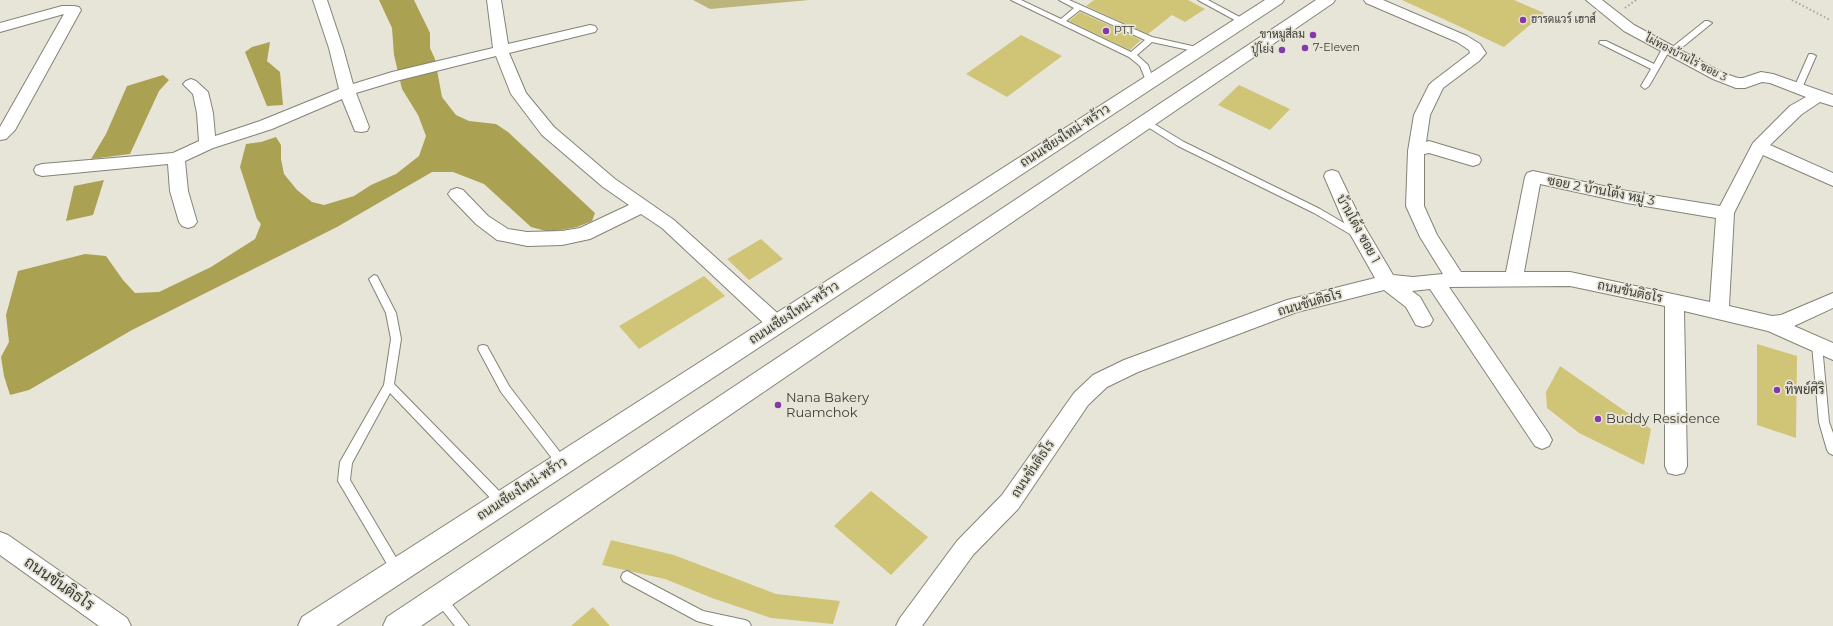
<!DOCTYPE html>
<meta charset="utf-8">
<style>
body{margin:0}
canvas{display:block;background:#e7e5d8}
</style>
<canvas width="1833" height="626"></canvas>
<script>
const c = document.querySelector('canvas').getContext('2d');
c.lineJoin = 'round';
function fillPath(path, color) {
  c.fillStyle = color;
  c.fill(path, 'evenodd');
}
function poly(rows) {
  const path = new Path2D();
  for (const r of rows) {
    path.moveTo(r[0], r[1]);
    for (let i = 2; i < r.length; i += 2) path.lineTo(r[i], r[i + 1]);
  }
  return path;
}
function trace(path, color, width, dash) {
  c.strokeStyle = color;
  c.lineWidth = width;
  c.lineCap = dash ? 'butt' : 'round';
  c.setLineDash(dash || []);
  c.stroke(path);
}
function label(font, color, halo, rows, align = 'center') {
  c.font = font + ' Montserrat,Sarabun,sans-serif';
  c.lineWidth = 3.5;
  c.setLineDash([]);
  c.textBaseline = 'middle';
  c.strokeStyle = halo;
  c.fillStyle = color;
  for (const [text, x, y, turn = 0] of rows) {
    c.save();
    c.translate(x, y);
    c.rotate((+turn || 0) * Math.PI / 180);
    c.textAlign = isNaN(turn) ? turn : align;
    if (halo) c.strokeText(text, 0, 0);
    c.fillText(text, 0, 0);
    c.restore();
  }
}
const green = poly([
 [693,0,809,0,710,9]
]);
const water = poly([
 [379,0,414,0,430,33,430,48,435,59,442,97,456,115,469,121,496,124,508,132,595,213,592,221,577,227,550,232,531,227,484,184,453,172,432,172,337,227,132,330,29,390,10,395,4,376,1,357,9,342,6,315,18,271,85,254,106,256,123,280,135,293,159,292,211,267,255,239,261,224,257,219,240,167,246,144,261,142,276,137,281,145,281,159,284,174,297,190,312,202,324,205,354,196,371,185,396,174,419,156,426,136,418,115,402,89,394,55,392,28],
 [270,42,267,61,280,72,283,105,267,106,245,52,252,47],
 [163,75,169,80,159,91,130,154,91,159,106,134,127,86],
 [104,180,93,215,66,221,74,186]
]);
const building = poly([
 [1094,0,1188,0,1205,9,1185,22,1172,15,1148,34,1086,6],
 [1402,0,1514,0,1544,13,1504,47],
 [1080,12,1141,40,1130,50,1069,21],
 [1021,35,1062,56,1007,97,966,74],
 [1239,85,1290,109,1270,130,1218,105],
 [761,239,783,259,749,280,727,259],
 [704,276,725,296,639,349,619,326],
 [1757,344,1797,356,1796,438,1757,425],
 [1560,366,1651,429,1644,465,1579,433,1547,408,1546,392],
 [871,491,928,537,891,575,834,526],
 [611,540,674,555,776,594,840,601,833,624,771,618,712,598,665,579,602,565],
 [593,607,610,626,571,626]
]);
const path = poly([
 [1792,0,1830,20],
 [1625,8,1636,0]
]);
const service = poly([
 [1011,0,1021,0,1061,19,1074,8,1059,0,1069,0,1152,37,1201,48,1202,50,1198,52,1152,42,1137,55,1148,65,1154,81,1153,83,1147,83,1140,66,1129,57,1011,0],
 [1080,10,1145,40,1131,52,1066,21,1080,10],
 [1198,0,1208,0,1247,21,1246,23,1240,23,1198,0],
 [1705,21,1708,21,1712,23,1674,54,1668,53,1649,86,1645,89,1641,86,1651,69,1599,43,1600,41,1606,41,1654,64,1663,47,1666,47,1670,49,1705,21],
 [1809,54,1812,54,1816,56,1802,88,1801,90,1795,90,1794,88,1809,54],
 [1146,119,1184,142,1320,209,1361,233,1363,235,1361,237,1355,237,1314,213,1178,146,1143,124,1143,120,1146,119],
 [374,275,377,276,396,313,401,339,394,384,506,498,508,502,506,506,502,507,498,506,390,393,352,463,350,480,401,566,403,570,401,574,397,576,393,574,338,481,340,462,384,385,391,339,386,313,369,279,374,275],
 [1817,341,1821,342,1822,345,1829,422,1833,433,1833,455,1829,453,1827,450,1819,422,1812,345,1813,342,1817,341],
 [483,345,487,346,509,386,566,460,568,463,566,466,562,468,558,466,501,392,478,349,479,346,483,345],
 [627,571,703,611,745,620,749,622,751,626,715,626,697,621,623,581,621,577,623,573,627,571],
 [440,592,444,594,469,626,455,626,436,602,434,598,436,594,440,592]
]);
const minor = poly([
 [313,0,327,0,343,48,353,84,392,72,493,48,487,0,501,0,508,44,590,25,595,26,597,29,595,32,509,53,526,93,554,127,615,179,674,220,784,319,787,324,784,329,777,332,770,329,662,228,641,214,590,239,562,245,527,246,503,241,497,240,476,224,451,198,448,194,451,190,457,188,463,190,488,216,508,229,527,232,562,231,580,228,629,205,603,187,542,135,511,94,496,56,396,81,356,93,369,127,367,131,361,132,355,131,342,99,272,129,213,148,185,161,188,191,197,222,194,226,188,228,182,226,179,222,170,191,168,164,42,176,36,174,34,170,36,166,42,164,173,153,199,141,197,113,193,94,183,84,186,81,191,79,196,81,208,92,213,113,215,136,260,121,339,89,329,48,313,0],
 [1364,0,1383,0,1467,36,1480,44,1486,53,1479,61,1443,88,1430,115,1426,142,1429,141,1479,156,1481,160,1479,164,1473,166,1429,153,1424,154,1424,206,1437,235,1461,272,1506,272,1525,177,1527,173,1533,171,1627,191,1720,206,1753,143,1790,106,1806,97,1770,83,1762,82,1745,88,1736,88,1713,79,1624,31,1586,0,1602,0,1634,25,1723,73,1738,78,1743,78,1761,72,1773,74,1833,95,1833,106,1820,102,1802,114,1770,145,1833,173,1833,186,1763,155,1734,213,1729,306,1772,316,1781,315,1833,293,1833,308,1794,326,1833,343,1833,360,1768,331,1684,311,1687,466,1684,473,1676,475,1668,473,1665,466,1665,306,1570,286,1449,287,1549,434,1552,440,1549,446,1542,449,1535,446,1430,289,1412,291,1420,297,1433,320,1430,325,1423,327,1416,325,1406,307,1384,290,1297,312,1138,372,1107,387,1088,405,1018,509,973,555,922,626,896,626,900,618,957,541,1002,495,1074,393,1093,375,1124,360,1287,300,1375,278,1345,225,1324,176,1326,172,1332,170,1338,172,1363,224,1393,275,1413,277,1443,274,1420,237,1406,206,1408,151,1414,115,1429,85,1432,82,1470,53,1469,50,1457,42,1366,3,1364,0],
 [1540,184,1627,203,1716,218,1710,302,1570,272,1524,272,1540,184],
 [62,6,74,6,79,7,81,10,15,130,6,139,0,140,0,127,64,14,0,32,0,23,62,6],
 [0,532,8,535,127,618,131,626,99,626,0,555,0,532]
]);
const secondary = poly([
 [1265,0,1284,0,1282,3,336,626,298,626,302,617,1265,0],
 [1316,0,1335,0,1333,3,421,626,383,626,387,617,1316,0]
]);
const markers = [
 [1523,20,4,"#8339aa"],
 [1106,31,4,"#8339aa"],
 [1313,35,4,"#8339aa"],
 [1305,48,4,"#8339aa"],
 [1282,50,4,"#8339aa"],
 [1777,390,4,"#8339aa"],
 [778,405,4,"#8339aa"],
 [1598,419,4,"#8339aa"]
];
const farPoinames = [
 ["ฮารดแวร์ เฮาส์",1531,20],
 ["PTT",1114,31],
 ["ขาหมูสีลม",1305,35,"right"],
 ["7-Eleven",1313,48],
 ["ปู่โย่ง",1274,50,"right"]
];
const farStreetnames = [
 ["ไผ่ทองบ้านไร่ ซอย 3",1686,58,27]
];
const streetNames = [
 ["ถนนเชียงใหม่-พร้าว",1065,136,-33],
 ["ซอย 2 บ้านโต้ง หมู่ 3",1601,191,11],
 ["บ้านโต้ง ซอย 1",1358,229,61],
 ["ถนนขันติธโร",1630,292,12],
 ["ถนนขันติธโร",1310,303,-16],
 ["ถนนเชียงใหม่-พร้าว",794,313,-33],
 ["ถนนขันติธโร",1033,469,-56],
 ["ถนนเชียงใหม่-พร้าว",522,489,-33]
];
const poiNames = [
 ["ทิพย์ศิริ",1785,390],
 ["Nana Bakery",786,398],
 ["Ruamchok",786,413],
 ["Buddy Residence",1606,419]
];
const nearStreetnames = [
 ["ถนนขันติธโร",59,584,35]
];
fillPath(green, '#bbb47d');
fillPath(water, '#aba153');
fillPath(building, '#d0c577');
trace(service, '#848377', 2);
trace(minor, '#848377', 2);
trace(secondary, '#848377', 2);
trace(path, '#a6a49a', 2, [1.5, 2.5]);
fillPath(service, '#fff');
fillPath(minor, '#fff');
fillPath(secondary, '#fff');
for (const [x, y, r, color] of markers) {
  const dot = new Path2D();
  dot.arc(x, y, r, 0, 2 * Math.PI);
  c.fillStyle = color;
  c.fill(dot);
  trace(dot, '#e7e5d8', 1.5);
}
label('11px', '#3c3b36', '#e7e5d8', farPoinames, 'left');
label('11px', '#3c3b36', '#e7e5d8', farStreetnames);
label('13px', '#3c3b36', '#e7e5d8', streetNames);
label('13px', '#3c3b36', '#e7e5d8', poiNames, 'left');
label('16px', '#3c3b36', '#e7e5d8', nearStreetnames);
</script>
